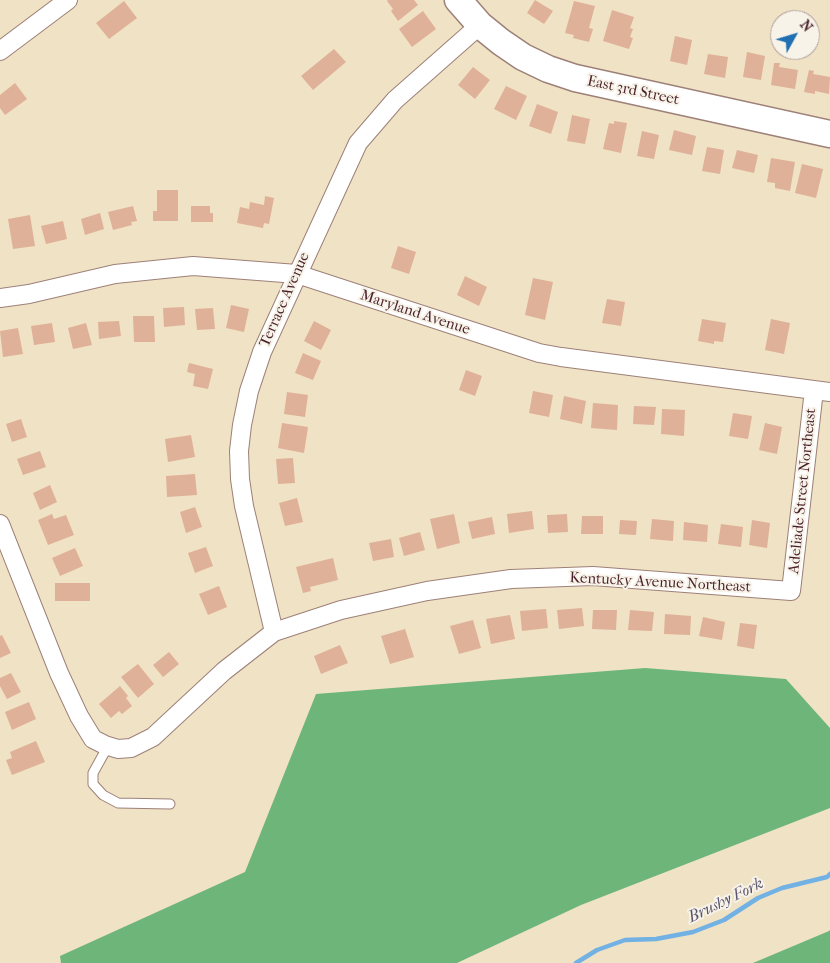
<!DOCTYPE html>
<style>
body{margin:0}
#map{position:relative;width:830px;height:963px;overflow:hidden;background:#f0e2c5;font-family:"IM FELL French Canon",serif}
canvas{display:block}
.north{position:absolute;left:770px;top:10px;width:50px;height:50px;box-sizing:border-box;background:#f7f3e8;border:1px solid #b29e9c;border-radius:50%;rotate:51deg;font-size:14px;font-weight:700;line-height:20px;text-align:center;color:#4a1f2b}
.north::after{content:'';display:block;margin:auto;width:18px;height:22px;background:#1f6fb2;clip-path:polygon(50% 0,100% 100%,50% 72%,0 100%)}
</style>
<div id="map">
<canvas width="830" height="963"></canvas>
<div class="north">N</div>
</div>
<script>
const c = document.querySelector('canvas').getContext('2d');
c.lineJoin = 'round';
function fillPath(path, color) {
  c.fillStyle = color;
  c.fill(path, 'evenodd');
}
function poly(rows) {
  const path = new Path2D();
  for (const r of rows) {
    path.moveTo(r[0], r[1]);
    for (let i = 2; i < r.length; i += 2) path.lineTo(r[i], r[i + 1]);
  }
  return path;
}
function trace(path, color, width, dash) {
  c.strokeStyle = color;
  c.lineWidth = width;
  c.lineCap = dash ? 'butt' : 'round';
  c.setLineDash(dash || []);
  c.stroke(path);
}
function label(font, color, halo, rows, align = 'center') {
  c.font = font + ' "IM FELL French Canon",serif';
  c.lineWidth = 4;
  c.setLineDash([]);
  c.textBaseline = 'middle';
  c.strokeStyle = halo;
  c.fillStyle = color;
  for (const [text, x, y, turn = 0] of rows) {
    c.save();
    c.translate(x, y);
    c.rotate((+turn || 0) * Math.PI / 180);
    c.textAlign = isNaN(turn) ? turn : align;
    if (halo) c.strokeText(text, 0, 0);
    c.fillText(text, 0, 0);
    c.restore();
  }
}
const forest = poly([
 [645,668,786,679,830,728,830,808,581,905,457,963,61,963,60,956,245,872,316,694],
 [830,930,830,963,753,963,829,931]
]);
const stream = poly([
 [576,963,597,950,625,940,656,939,693,932,724,920,758,898,782,888,827,877,830,874]
]);
const building = poly([
 [388,0,414,0,418,5,398,21,391,11,393,9,387,1],
 [535,0,553,11,544,24,527,13],
 [124,1,137,18,109,39,96,23],
 [574,1,595,6,589,28,593,29,589,42,573,38,574,35,565,33],
 [612,10,634,17,630,28,633,29,630,37,633,38,629,49,603,41],
 [423,11,436,29,412,47,399,29],
 [675,36,692,40,687,65,670,61],
 [334,49,346,62,313,90,301,76],
 [747,52,765,56,761,80,743,77],
 [708,54,728,57,725,78,704,74],
 [774,63,780,63,779,67,798,70,795,89,771,85],
 [473,67,490,80,475,99,458,85],
 [809,70,814,71,813,74,830,77,829,94,815,91,815,94,804,92],
 [15,83,27,99,5,115,0,108,0,95],
 [506,86,527,96,516,120,494,109],
 [537,104,558,112,551,134,529,126],
 [572,115,590,119,585,144,567,141],
 [614,121,627,123,621,153,603,149,609,123,614,124],
 [674,130,696,136,692,155,669,150],
 [642,131,659,135,654,159,637,156],
 [707,147,724,150,720,174,702,171],
 [737,150,758,155,754,173,732,168],
 [771,158,795,162,790,191,775,188,775,183,767,182],
 [802,164,823,169,816,198,795,193],
 [157,190,178,190,178,221,153,221,153,211,157,211],
 [265,196,274,198,269,224,264,223,263,228,237,223,240,207,249,209,250,202,264,205],
 [133,206,137,221,131,222,132,225,113,230,108,212],
 [191,206,210,206,210,213,213,213,213,222,191,222],
 [100,213,104,229,85,235,81,219],
 [30,215,35,246,13,249,8,219],
 [63,221,67,239,46,244,41,226],
 [398,246,416,252,409,274,391,268],
 [465,276,487,287,479,306,457,295],
 [533,278,553,282,545,320,525,315],
 [607,299,625,302,621,326,602,323],
 [231,305,249,309,244,332,226,328],
 [184,307,185,325,164,327,163,308],
 [213,308,215,329,197,330,195,309],
 [133,316,154,316,155,342,134,342],
 [702,319,726,323,723,342,714,341,714,344,698,341],
 [771,319,790,323,784,354,765,350],
 [119,321,121,336,99,339,98,322],
 [314,321,331,330,321,350,304,341],
 [52,323,55,342,34,345,31,326],
 [86,323,92,345,73,349,68,328],
 [18,328,23,354,3,357,0,331],
 [303,353,321,361,313,380,295,373],
 [189,363,213,369,208,389,193,386,195,374,187,372],
 [466,370,482,376,475,396,459,390],
 [533,391,553,395,549,417,529,413],
 [287,392,308,395,305,417,284,414],
 [564,396,586,401,582,424,560,419],
 [593,403,618,405,617,430,591,428],
 [634,406,656,407,654,425,633,424],
 [662,409,685,410,684,436,661,434],
 [733,413,752,416,748,439,729,436],
 [21,419,27,437,12,442,6,424],
 [282,423,308,427,304,453,278,448],
 [765,423,782,427,777,454,759,450],
 [191,435,195,457,168,462,165,439],
 [40,451,46,467,23,475,17,459],
 [293,458,295,483,278,484,276,459],
 [195,474,197,495,167,497,166,476],
 [50,485,57,502,40,510,33,493],
 [297,498,303,522,285,526,279,503],
 [195,507,202,527,186,533,180,512],
 [532,511,534,529,509,533,507,514],
 [52,514,54,519,66,515,74,535,48,545,38,520],
 [454,514,460,543,437,549,430,519],
 [567,514,568,532,548,533,547,515],
 [582,516,603,516,603,534,581,534],
 [492,517,495,534,472,539,468,522],
 [652,519,674,521,673,541,650,539],
 [620,520,637,521,636,535,619,534],
 [752,520,770,523,767,548,749,545],
 [684,522,708,525,707,542,683,540],
 [721,524,743,527,741,547,718,544],
 [420,532,425,550,404,556,399,538],
 [391,539,394,557,373,561,369,543],
 [206,547,213,566,195,573,188,553],
 [75,548,83,566,60,576,52,558],
 [333,558,338,580,310,587,311,591,303,593,296,567],
 [55,583,90,583,90,601,55,601],
 [219,586,227,607,208,615,199,594],
 [582,608,584,626,559,629,557,610],
 [546,609,548,628,522,631,520,611],
 [593,610,617,610,616,630,592,629],
 [630,610,654,612,652,631,628,630],
 [665,614,691,616,690,635,664,634],
 [510,615,515,639,491,644,486,619],
 [703,617,725,622,722,640,699,636],
 [473,620,481,648,459,654,450,626],
 [740,623,757,625,754,649,737,646],
 [405,629,414,657,390,664,381,636],
 [2,635,11,653,0,658,0,636],
 [340,645,348,663,321,674,314,656],
 [169,652,179,664,163,677,153,665],
 [138,664,154,684,138,698,121,677],
 [11,673,21,692,7,699,0,686,0,678],
 [120,686,128,696,126,698,132,706,122,714,119,711,111,718,99,704],
 [29,702,36,719,12,730,5,712],
 [36,741,45,762,12,775,6,760,12,758,10,752]
]);
const lane = poly([
 [108,746,93,773,93,784,103,795,118,803,170,804]
]);
const street = poly([
 [0,51,68,0],
 [0,298,29,294,115,274,193,266,297,274,539,353,561,357,830,392],
 [0,524,59,673,79,716,93,739,105,745,118,749,131,748,153,737,224,671,274,632,341,610,427,591,511,579,593,576,791,591,814,390],
 [274,632,244,506,240,479,239,451,242,425,249,391,262,352,358,143,395,100,480,25]
]);
const secondary = poly([
 [458,0,480,25,501,42,523,57,548,69,575,78,830,134]
]);
const streetNames = [
 ["East 3rd Street",633,91,12],
 ["Terrace Avenue",285,300,-66],
 ["Maryland Avenue",415,313,18],
 ["Adeliade Street Northeast",803,491,-84],
 ["Kentucky Avenue Northeast",660,583,3]
];
const waterNames = [
 ["Brushy Fork",726,901,-26]
];
fillPath(forest, '#6eb57a');
trace(stream, '#71b1e4', 4.5);
fillPath(building, '#dfb198');
trace(lane, '#9d8078', 11);
trace(street, '#9d8078', 20);
trace(secondary, '#9d8078', 29);
trace(lane, '#fff', 9);
trace(street, '#fff', 18);
trace(secondary, '#fff', 26);
label('15px', '#4a1f2b', '#f7f3e8', streetNames);
label('italic 16px', '#58526c', '#f7f3e8', waterNames);
</script>
